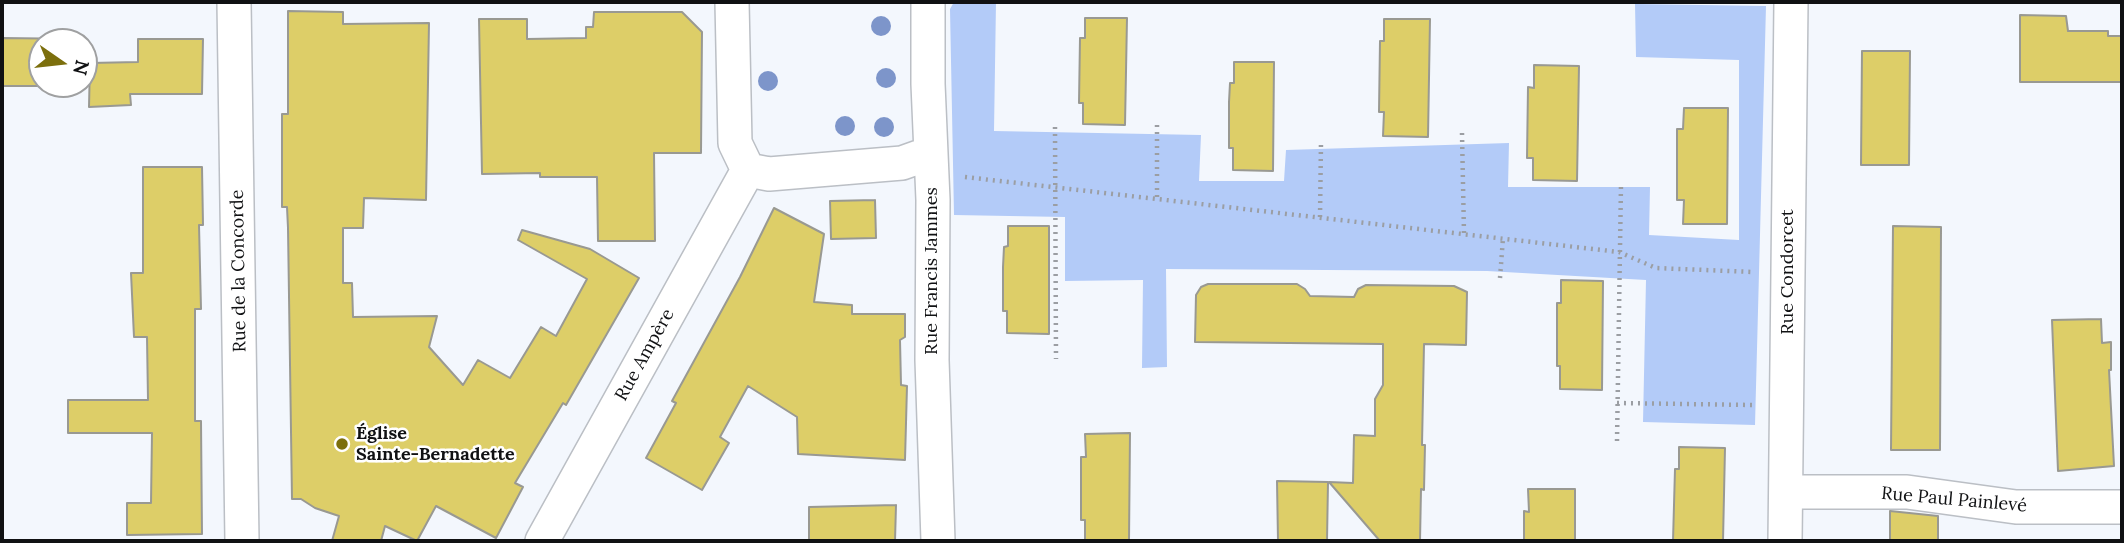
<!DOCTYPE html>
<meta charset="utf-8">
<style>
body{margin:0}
#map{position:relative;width:2124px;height:543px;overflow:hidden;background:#f3f7fd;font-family:Lora,serif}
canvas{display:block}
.frame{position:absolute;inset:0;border:4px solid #101113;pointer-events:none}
.north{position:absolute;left:28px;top:28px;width:70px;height:70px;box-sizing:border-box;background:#fff;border:2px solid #9fa0a1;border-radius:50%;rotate:104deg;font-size:19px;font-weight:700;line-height:28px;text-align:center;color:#101113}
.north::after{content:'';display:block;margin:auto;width:24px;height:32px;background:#7c6f0d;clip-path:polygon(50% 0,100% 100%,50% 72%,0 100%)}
</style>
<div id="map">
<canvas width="2124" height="543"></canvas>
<div class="frame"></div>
<div class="north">N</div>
</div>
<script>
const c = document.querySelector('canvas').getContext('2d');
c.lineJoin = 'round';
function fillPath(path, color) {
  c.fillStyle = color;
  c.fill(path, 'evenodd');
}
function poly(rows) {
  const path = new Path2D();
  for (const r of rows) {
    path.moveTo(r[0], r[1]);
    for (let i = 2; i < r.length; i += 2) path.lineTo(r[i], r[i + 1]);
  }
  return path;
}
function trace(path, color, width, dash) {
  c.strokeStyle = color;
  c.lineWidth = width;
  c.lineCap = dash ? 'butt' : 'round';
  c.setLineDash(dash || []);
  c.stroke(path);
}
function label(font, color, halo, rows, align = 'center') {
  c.font = font + ' Lora,serif';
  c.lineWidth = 5;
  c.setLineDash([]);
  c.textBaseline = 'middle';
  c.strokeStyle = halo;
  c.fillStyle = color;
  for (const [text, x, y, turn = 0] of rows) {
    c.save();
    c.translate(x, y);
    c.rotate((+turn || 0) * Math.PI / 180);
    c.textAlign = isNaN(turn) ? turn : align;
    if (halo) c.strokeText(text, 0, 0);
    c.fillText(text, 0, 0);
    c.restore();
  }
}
const green = poly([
 [954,2,996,2,994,131,1201,135,1199,181,1284,181,1286,150,1509,143,1508,187,1650,187,1649,235,1739,240,1739,60,1636,57,1635,4,1766,6,1755,425,1643,422,1646,280,1487,271,1166,269,1167,367,1142,368,1143,280,1065,281,1065,217,954,215,950,9]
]);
const building = poly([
 [288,11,343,12,343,24,429,23,426,200,364,198,363,228,343,228,343,283,352,283,353,317,437,316,429,347,463,385,478,360,510,378,541,327,556,336,587,279,518,240,522,230,590,249,639,278,566,405,563,403,515,483,523,487,496,538,436,506,417,541,385,526,381,541,332,541,339,516,315,508,301,499,292,499,288,228,287,207,282,207,282,114,288,114,288,11],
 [594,12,682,12,702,32,701,153,654,153,655,241,598,241,597,177,540,177,540,173,482,174,479,19,527,19,527,39,586,38,586,27,593,27,594,12],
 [2020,15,2066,16,2068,31,2108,31,2108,36,2122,36,2122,82,2020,82,2020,15],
 [1085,18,1127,18,1125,125,1083,124,1083,103,1079,103,1080,38,1085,38,1085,18],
 [1384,19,1430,19,1428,137,1383,136,1384,112,1379,112,1380,41,1384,41,1384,19],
 [2,38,83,39,83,42,42,42,42,84,83,86,2,86,2,38],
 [138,39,203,39,202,94,130,94,131,105,89,107,90,63,138,62,138,39],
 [1862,51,1910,51,1909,165,1861,165,1862,51],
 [1234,62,1274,62,1273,171,1233,170,1233,148,1229,148,1229,102,1230,83,1234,83,1234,62],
 [1534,65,1579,66,1577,181,1533,180,1533,158,1527,158,1528,87,1534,88,1534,65],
 [1684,108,1728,108,1727,224,1683,224,1684,200,1677,200,1677,129,1683,129,1684,108],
 [143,167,202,167,203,225,199,225,201,309,195,309,195,421,201,421,202,534,127,535,127,503,151,503,152,433,68,433,68,400,148,400,147,337,134,337,131,273,143,273,143,167],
 [875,200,876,238,831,239,830,201,875,200],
 [774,208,824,234,814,302,852,305,852,314,905,314,905,337,900,340,901,385,907,386,905,460,798,454,797,417,748,386,720,437,729,443,702,490,646,458,676,403,672,401,740,277,774,208],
 [1008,226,1049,226,1049,334,1007,333,1007,311,1003,311,1003,267,1004,247,1008,246,1008,226],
 [1893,226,1941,227,1940,450,1891,450,1893,226],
 [1561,280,1603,281,1602,390,1560,389,1560,366,1557,366,1557,303,1561,303,1561,280],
 [1208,284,1297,284,1305,289,1310,296,1354,297,1358,289,1366,285,1454,286,1467,292,1466,345,1424,344,1422,445,1425,445,1424,490,1421,489,1420,541,1380,541,1329,482,1353,483,1354,435,1375,436,1375,399,1383,385,1383,344,1195,342,1196,295,1201,287,1208,284],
 [2101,319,2102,343,2111,342,2111,370,2109,370,2114,466,2058,471,2052,320,2101,319],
 [1130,433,1129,541,1085,541,1085,520,1081,520,1081,457,1086,457,1085,434,1130,433],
 [1679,447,1725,448,1723,541,1673,541,1675,469,1679,469,1679,447],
 [1277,481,1328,482,1327,541,1278,541,1277,481],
 [1528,489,1575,489,1575,541,1524,541,1524,511,1529,512,1528,489],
 [896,505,895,541,809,541,809,507,896,505],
 [1890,511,1938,516,1938,541,1890,541,1890,511]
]);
const path = poly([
 [1157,125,1157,198],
 [1055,127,1056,359],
 [1462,133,1464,234],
 [965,177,1619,252,1656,268,1753,272],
 [1320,217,1321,142],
 [1500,278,1503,238],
 [1617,403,1753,405],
 [1617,441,1621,184]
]);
const street = poly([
 [234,2,242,541],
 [732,2,735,143,748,170],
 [928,2,928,84,933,200,932,360,938,541],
 [748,170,769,174,902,163,930,153],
 [1786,492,1907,492,2016,507,2122,507],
 [542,541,748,170],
 [1785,541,1791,2]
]);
const trees = [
 [881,26],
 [886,78],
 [768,81],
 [845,126],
 [884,127]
];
const markers = [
 [342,444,7,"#7c6f0d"]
];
const streetNames = [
 ["Rue de la Concorde",239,271,-91],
 ["Rue Francis Jammes",932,271,-90],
 ["Rue Condorcet",1788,272,-90],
 ["Rue Ampère",645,355,-61],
 ["Rue Paul Painlevé",1954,500,5]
];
const poiNames = [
 ["Église",356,434],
 ["Sainte-Bernadette",356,455]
];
fillPath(green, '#b3cbf8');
fillPath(building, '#ddce68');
trace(building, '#999992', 2);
trace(street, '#bbbfc5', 36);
trace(path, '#9b9ea3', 4.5, [2, 5]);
trace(street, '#fff', 33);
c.fillStyle = '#7d95ca';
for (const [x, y] of trees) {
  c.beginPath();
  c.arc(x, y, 10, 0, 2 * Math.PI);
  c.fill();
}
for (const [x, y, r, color] of markers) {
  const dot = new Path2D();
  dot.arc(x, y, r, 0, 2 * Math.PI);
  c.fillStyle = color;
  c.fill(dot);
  trace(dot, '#fff', 2.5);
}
label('18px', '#101113', '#fff', streetNames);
label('bold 18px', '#101113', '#fff', poiNames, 'left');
</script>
